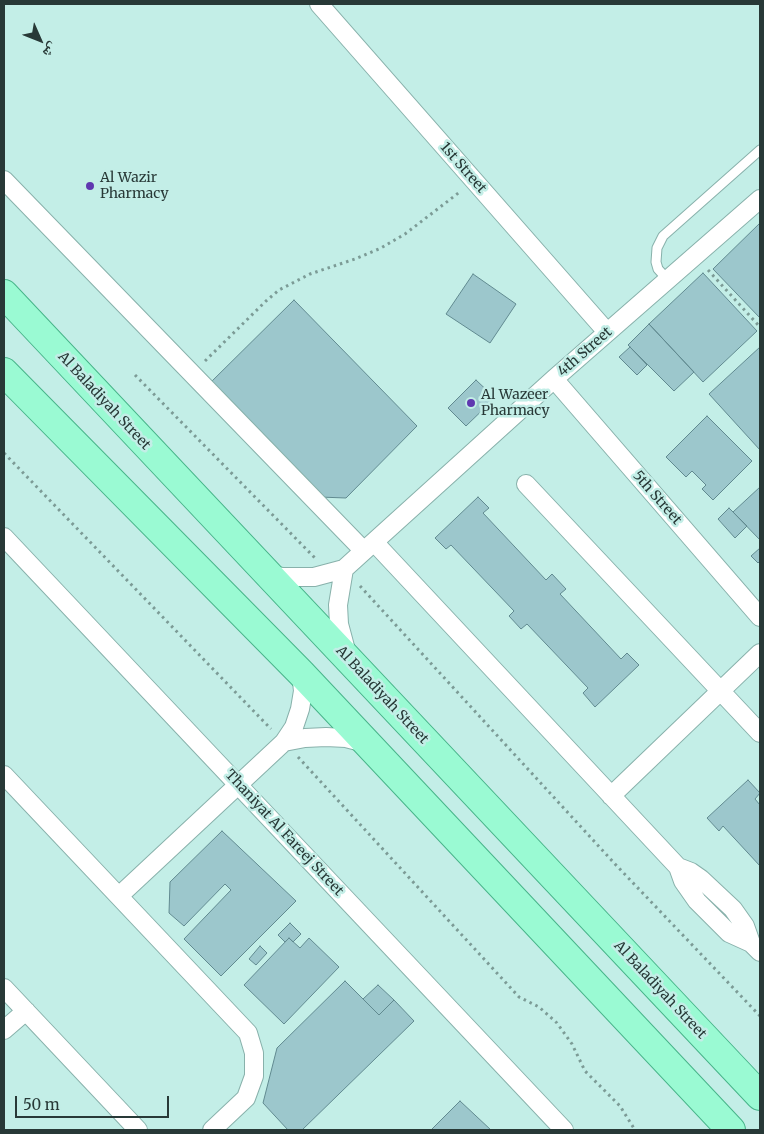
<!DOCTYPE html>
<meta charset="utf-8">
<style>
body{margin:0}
#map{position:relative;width:764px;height:1134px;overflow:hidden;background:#c3eee7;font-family:Merriweather,"Noto Naskh Arabic",serif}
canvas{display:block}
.frame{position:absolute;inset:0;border:5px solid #283937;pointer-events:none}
.north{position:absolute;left:15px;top:15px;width:50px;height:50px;-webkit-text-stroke:4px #c3eee7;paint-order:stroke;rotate:134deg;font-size:14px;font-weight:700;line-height:20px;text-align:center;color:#283937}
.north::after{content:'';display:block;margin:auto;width:18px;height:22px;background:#283937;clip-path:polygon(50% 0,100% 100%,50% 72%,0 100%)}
.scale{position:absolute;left:15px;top:1096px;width:154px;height:22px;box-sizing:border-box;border:2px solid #283937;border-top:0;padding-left:6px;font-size:15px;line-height:18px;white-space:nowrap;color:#283937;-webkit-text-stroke:4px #c3eee7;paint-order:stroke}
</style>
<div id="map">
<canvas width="764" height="1134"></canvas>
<div class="frame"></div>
<div class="north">ش</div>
<div class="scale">50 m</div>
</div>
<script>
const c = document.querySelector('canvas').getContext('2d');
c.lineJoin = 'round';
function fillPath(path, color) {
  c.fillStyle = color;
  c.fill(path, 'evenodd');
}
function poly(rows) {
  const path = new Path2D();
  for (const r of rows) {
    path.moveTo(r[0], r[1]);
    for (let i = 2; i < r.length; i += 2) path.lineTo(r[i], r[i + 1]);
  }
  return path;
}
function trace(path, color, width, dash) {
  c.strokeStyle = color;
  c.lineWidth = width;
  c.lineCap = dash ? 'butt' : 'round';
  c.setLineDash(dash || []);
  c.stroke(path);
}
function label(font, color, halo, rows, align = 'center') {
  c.font = font + ' Merriweather,serif';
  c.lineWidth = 5;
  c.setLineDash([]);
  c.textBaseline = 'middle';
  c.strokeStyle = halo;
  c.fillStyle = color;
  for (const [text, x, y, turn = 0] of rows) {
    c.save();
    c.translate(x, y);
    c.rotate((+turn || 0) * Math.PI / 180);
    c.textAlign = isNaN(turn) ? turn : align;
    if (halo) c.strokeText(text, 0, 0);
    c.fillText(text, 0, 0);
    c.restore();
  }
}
const building = poly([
 [760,223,760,318,713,269,760,223],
 [703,273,757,331,703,382,649,324,703,273],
 [473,274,516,304,490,343,446,314,473,274],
 [294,300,417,426,346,498,319,497,208,385,294,300],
 [649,324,694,372,674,391,628,345,649,324],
 [630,347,647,365,637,375,619,357,630,347],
 [760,347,760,450,709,394,760,347],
 [476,380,495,398,466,426,448,408,476,380],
 [707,416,752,461,713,500,702,489,706,485,692,471,686,477,666,457,707,416],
 [760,487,760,540,733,512,760,487],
 [478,497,489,508,483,513,546,580,552,574,566,589,560,594,621,659,627,653,639,665,595,707,583,693,588,688,527,624,521,629,509,616,514,611,451,545,446,549,435,538,478,497],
 [729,508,747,526,735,538,718,519,729,508],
 [760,548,760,561,758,563,751,556,760,548],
 [748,780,760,793,755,799,760,805,760,866,723,826,719,831,707,818,748,780],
 [222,831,296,901,221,976,184,939,231,890,225,884,184,926,169,913,170,882,222,831],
 [290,923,301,934,293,942,289,938,285,942,278,935,290,923],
 [289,938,300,948,309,938,339,967,284,1024,244,985,289,938],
 [260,946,267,953,256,965,249,959,260,946],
 [345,981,379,1015,394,1000,414,1021,302,1130,288,1130,263,1103,277,1048,345,981],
 [378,985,394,1000,379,1015,363,999,378,985],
 [460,1101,491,1130,431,1130,460,1101]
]);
const path = poly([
 [708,270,760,327],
 [205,361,266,301,279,290,310,274,355,259,381,248,405,234,461,191],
 [135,375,315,558],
 [4,453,271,729],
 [360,586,615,864,760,1016],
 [298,757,519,997,539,1007,557,1023,572,1044,585,1071,620,1106,635,1130]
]);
const service = poly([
 [668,280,658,269,656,262,657,248,663,236,760,150]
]);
const minor = poly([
 [319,4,607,332],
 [4,180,364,551],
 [554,379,760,617],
 [526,484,760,733],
 [4,537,564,1130],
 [374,542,678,867,683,881,697,901,729,933,751,943,760,952],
 [344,569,338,605,339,624,347,654],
 [267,574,283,577,314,577,344,569,554,379,760,199],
 [284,742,305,738,326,737,346,738,365,743],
 [4,775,248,1033,254,1053,254,1076,246,1098,212,1130],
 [611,796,760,653],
 [678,867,691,872,701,879,733,909,745,926,751,943],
 [119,896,284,742,294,727,300,709,303,691,301,673],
 [4,988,138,1130],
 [4,1030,26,1011]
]);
const primary = poly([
 [4,294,760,1096],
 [4,372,301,673,731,1130]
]);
const markers = [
 [90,186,5,"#5f38b0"],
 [471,403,5,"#5f38b0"]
];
const streetNames = [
 ["1st Street",463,168,49],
 ["4th Street",585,352,-41],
 ["Al Baladiyah Street",104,401,47],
 ["5th Street",657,498,49],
 ["Al Baladiyah Street",382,695,47],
 ["Thaniyat Al Fareej Street",284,833,47],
 ["Al Baladiyah Street",660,990,47]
];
const poiNames = [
 ["Al Wazir",100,178],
 ["Pharmacy",100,194],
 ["Al Wazeer",481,395],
 ["Pharmacy",481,411]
];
fillPath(building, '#9cc7cc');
trace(building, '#618a90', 1);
trace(service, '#88b1ab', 11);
trace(minor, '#88b1ab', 20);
trace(primary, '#47b489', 30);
trace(path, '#7c9b96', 3, [2.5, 4]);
trace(service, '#fff', 9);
trace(minor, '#fff', 18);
trace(primary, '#9afad3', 28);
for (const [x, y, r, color] of markers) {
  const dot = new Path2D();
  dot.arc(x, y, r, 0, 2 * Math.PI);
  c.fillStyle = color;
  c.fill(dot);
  trace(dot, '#c3eee7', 2);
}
label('14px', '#283937', '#c3eee7', streetNames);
label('14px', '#283937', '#c3eee7', poiNames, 'left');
</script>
